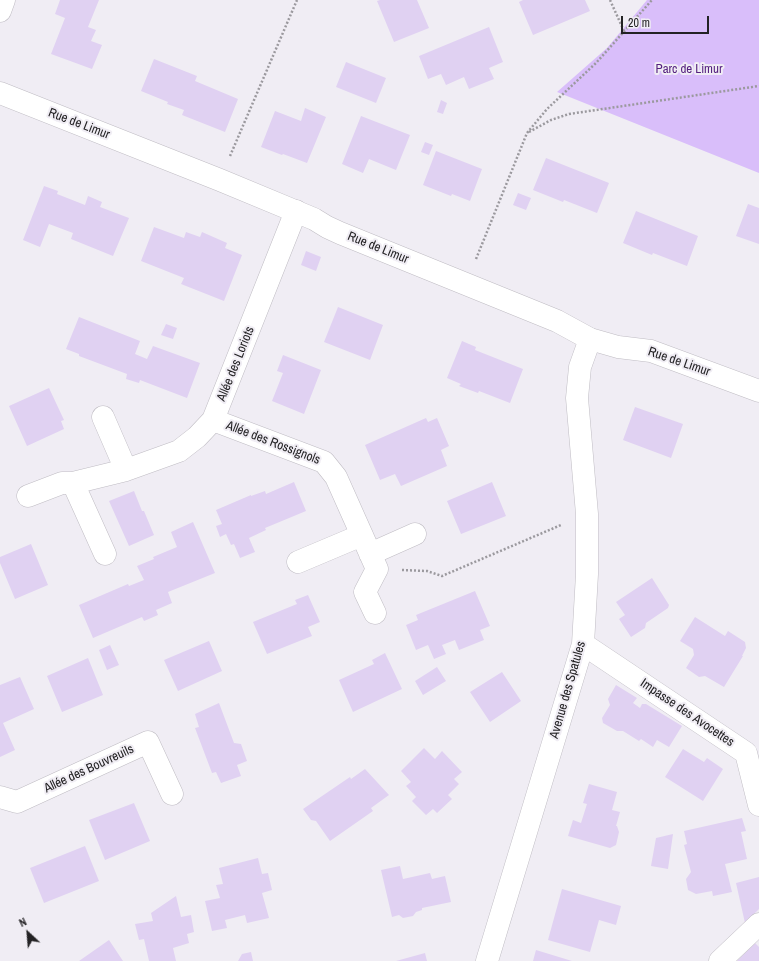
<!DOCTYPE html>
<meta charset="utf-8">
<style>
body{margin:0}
#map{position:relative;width:759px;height:961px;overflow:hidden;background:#f0edf4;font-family:"Archivo Narrow",sans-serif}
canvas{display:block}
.north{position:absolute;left:8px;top:913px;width:40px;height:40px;-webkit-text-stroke:3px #f0edf4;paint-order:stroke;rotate:334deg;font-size:11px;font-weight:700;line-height:16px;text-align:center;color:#232224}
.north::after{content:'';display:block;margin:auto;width:14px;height:18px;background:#232224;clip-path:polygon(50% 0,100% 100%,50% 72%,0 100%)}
.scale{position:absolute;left:621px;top:16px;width:88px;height:18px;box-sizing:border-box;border:2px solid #232224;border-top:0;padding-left:5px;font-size:12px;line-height:14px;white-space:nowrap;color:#232224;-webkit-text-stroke:3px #f0edf4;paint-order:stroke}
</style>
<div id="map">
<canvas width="759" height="961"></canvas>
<div class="north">N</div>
<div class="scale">20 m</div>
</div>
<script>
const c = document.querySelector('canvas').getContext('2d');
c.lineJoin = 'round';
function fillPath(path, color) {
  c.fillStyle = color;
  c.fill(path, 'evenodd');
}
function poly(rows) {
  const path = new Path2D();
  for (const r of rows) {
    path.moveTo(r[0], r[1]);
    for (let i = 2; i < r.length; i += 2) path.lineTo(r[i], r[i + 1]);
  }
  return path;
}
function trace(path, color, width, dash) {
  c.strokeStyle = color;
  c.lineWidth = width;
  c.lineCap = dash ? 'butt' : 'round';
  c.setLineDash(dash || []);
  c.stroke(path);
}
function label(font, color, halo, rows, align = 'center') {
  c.font = font + ' "Archivo Narrow",sans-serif';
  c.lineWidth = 4;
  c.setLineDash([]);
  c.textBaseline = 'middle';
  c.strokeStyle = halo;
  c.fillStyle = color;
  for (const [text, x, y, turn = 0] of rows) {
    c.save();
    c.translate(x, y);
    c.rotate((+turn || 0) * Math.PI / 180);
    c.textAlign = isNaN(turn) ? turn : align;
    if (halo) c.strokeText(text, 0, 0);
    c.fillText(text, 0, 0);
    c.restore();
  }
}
const green = poly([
 [647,0,759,0,759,173,557,92,607,48]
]);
const building = poly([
 [60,0,99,0,88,27,96,30,91,41,102,45,92,69,51,54,65,18,55,14],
 [380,0,417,0,429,28,394,42,377,1],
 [523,0,585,0,590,11,533,35,519,2],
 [489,27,503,62,489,68,494,79,469,89,464,77,446,85,441,74,428,79,419,56],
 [154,59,197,76,195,81,238,99,225,132,182,115,184,110,167,104,168,102,141,91],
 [346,62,386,78,376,103,336,87],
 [441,100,447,103,443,114,437,112],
 [305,108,326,117,307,163,283,154,282,155,261,147,275,111,301,121],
 [361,116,410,135,396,170,369,159,363,173,342,164],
 [425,142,433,145,429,155,421,152],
 [436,151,482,169,470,201,452,194,451,196,423,185],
 [546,158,609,183,597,213,564,200,563,202,533,190],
 [44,186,58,191,57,194,85,205,88,196,102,202,100,207,129,218,113,256,71,239,73,233,49,224,40,247,23,240],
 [518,193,531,198,526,210,513,205],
 [748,204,759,208,759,244,736,236],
 [636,211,698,236,687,266,653,253,652,255,623,243],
 [154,227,184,238,186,232,200,237,202,232,227,243,225,248,242,255,224,301,181,284,184,278,141,261],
 [306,251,321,257,316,271,301,265],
 [338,307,383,325,370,360,324,342],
 [79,317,140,341,135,354,147,359,153,346,200,363,187,398,140,380,139,383,126,379,127,374,79,356,79,354,66,349],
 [166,324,177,328,173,339,161,335],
 [462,341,476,347,475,350,523,369,510,403,479,391,478,393,459,386,461,384,447,378],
 [283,355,321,370,304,414,272,401,283,373,277,371],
 [49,388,64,420,61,421,64,429,27,446,9,406],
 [635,407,683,424,671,458,623,440],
 [426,418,428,422,437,418,449,446,441,450,447,466,401,486,395,474,380,480,365,445],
 [294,482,306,511,265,528,266,530,249,538,255,552,240,558,234,544,231,545,226,534,220,537,216,526,222,524,216,510,251,495,251,496,265,491,266,494],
 [492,482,506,516,461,534,447,501],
 [134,491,142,511,144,511,154,535,129,546,109,501],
 [193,522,215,573,168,592,172,603,156,610,158,615,144,621,142,617,93,638,79,605,128,584,129,586,144,580,137,566,154,559,153,557,177,547,171,532],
 [31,544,48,585,15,599,0,563,0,557],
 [652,578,669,605,668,608,646,623,645,628,631,637,619,619,625,615,616,602],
 [475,591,490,626,480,630,484,640,459,650,455,640,442,645,446,654,434,659,428,645,416,650,406,625,418,620,416,615],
 [308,595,320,622,308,627,312,636,267,654,253,622,297,604,295,600],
 [695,617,725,636,728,631,745,642,746,648,742,656,743,656,724,687,705,676,699,677,686,668,694,655,693,649,680,641],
 [209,641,222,671,178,691,164,660],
 [110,645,119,665,107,670,99,650],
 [385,653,402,689,353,712,339,680,374,664,372,660],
 [88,658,103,695,62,712,47,676],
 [437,667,446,681,423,695,415,681],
 [502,672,521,701,490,722,470,692],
 [20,677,34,709,3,723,15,750,0,757,0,685],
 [616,685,637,698,633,703,640,708,642,704,646,704,682,726,669,747,657,740,653,747,641,739,639,741,623,731,617,731,603,723,602,718,610,705,608,699],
 [219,703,234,743,241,744,247,761,237,765,241,776,221,783,216,772,212,773,195,728,199,727,195,714],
 [424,748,435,759,442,751,462,772,454,779,459,784,448,795,452,799,437,813,433,809,426,815,412,801,416,797,406,786,411,782,401,771],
 [683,749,704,762,707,758,723,769,703,801,665,777],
 [365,769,389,795,371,808,373,811,330,841,316,821,311,820,303,809,350,777,351,779],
 [589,784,617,792,612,810,620,812,616,826,617,826,619,832,616,845,610,848,568,836,573,820,581,823,587,804,583,803],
 [134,803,150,841,105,860,89,820],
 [742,818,746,831,741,832,747,859,725,864,732,892,713,896,712,891,696,894,688,890,686,879,691,872,684,845,687,844,684,831],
 [673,834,668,869,651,866,656,838],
 [85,846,99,881,44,903,30,868],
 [258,858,262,874,268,873,272,890,262,893,269,918,247,923,245,915,225,920,227,928,212,931,205,901,220,898,216,885,223,884,219,868],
 [400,866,403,879,430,873,432,879,445,876,451,902,422,908,422,910,416,912,413,916,403,918,399,915,392,917,381,870],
 [759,877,759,909,745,923,736,883],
 [562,889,621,906,616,925,599,920,590,952,548,940],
 [176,896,181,917,191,915,194,932,187,934,189,943,173,948,176,961,149,961,144,939,139,940,135,924,153,921,151,913],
 [109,940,123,961,79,961],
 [755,943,759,947,759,961,737,961],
 [536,950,572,961,533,961],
 [251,952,253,961,238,961,242,954],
 [425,953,427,961,396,961]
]);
const path = poly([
 [610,0,624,31],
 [529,132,551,120,569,114,759,86],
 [230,156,297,0],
 [476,259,527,133,547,109,596,63,652,0],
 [402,570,427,571,442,576,561,525]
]);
const minor = poly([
 [0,11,4,0],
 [103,417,126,470],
 [213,420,324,462,336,477,377,569,365,592,375,613],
 [73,483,105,554],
 [28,496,62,483,73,483,126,470,179,451,197,437,213,420,296,211],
 [370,554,415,534],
 [298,562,362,535],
 [583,644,746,753,759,805],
 [0,797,17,802,148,742,172,794],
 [487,961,583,644,587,574,587,514,577,398,580,367,590,339],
 [720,961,759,924]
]);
const tertiary = poly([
 [0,93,220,180,314,219,327,227,340,233,557,321,590,339,618,347,651,351,759,391]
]);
const parkNames = [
 ["Parc de Limur",689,70]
];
const streetNames = [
 ["Rue de Limur",79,124,21],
 ["Rue de Limur",378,248,22],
 ["Rue de Limur",679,362,19],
 ["Allée des Loriots",236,364,-68],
 ["Allée des Rossignols",273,443,21],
 ["Avenue des Spatules",568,690,-74],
 ["Impasse des Avocettes",687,713,34],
 ["Allée des Bouvreuils",89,769,-25]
];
fillPath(green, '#d9befa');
fillPath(building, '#e0d1f2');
trace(minor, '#bfbcc3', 23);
trace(tertiary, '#bfbcc3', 23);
trace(path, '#9b999e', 2.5, [2, 2]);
trace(minor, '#fff', 22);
trace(tertiary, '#fff', 22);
label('13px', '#55217f', '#f0edf4', parkNames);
label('13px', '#232224', '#f0edf4', streetNames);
</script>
